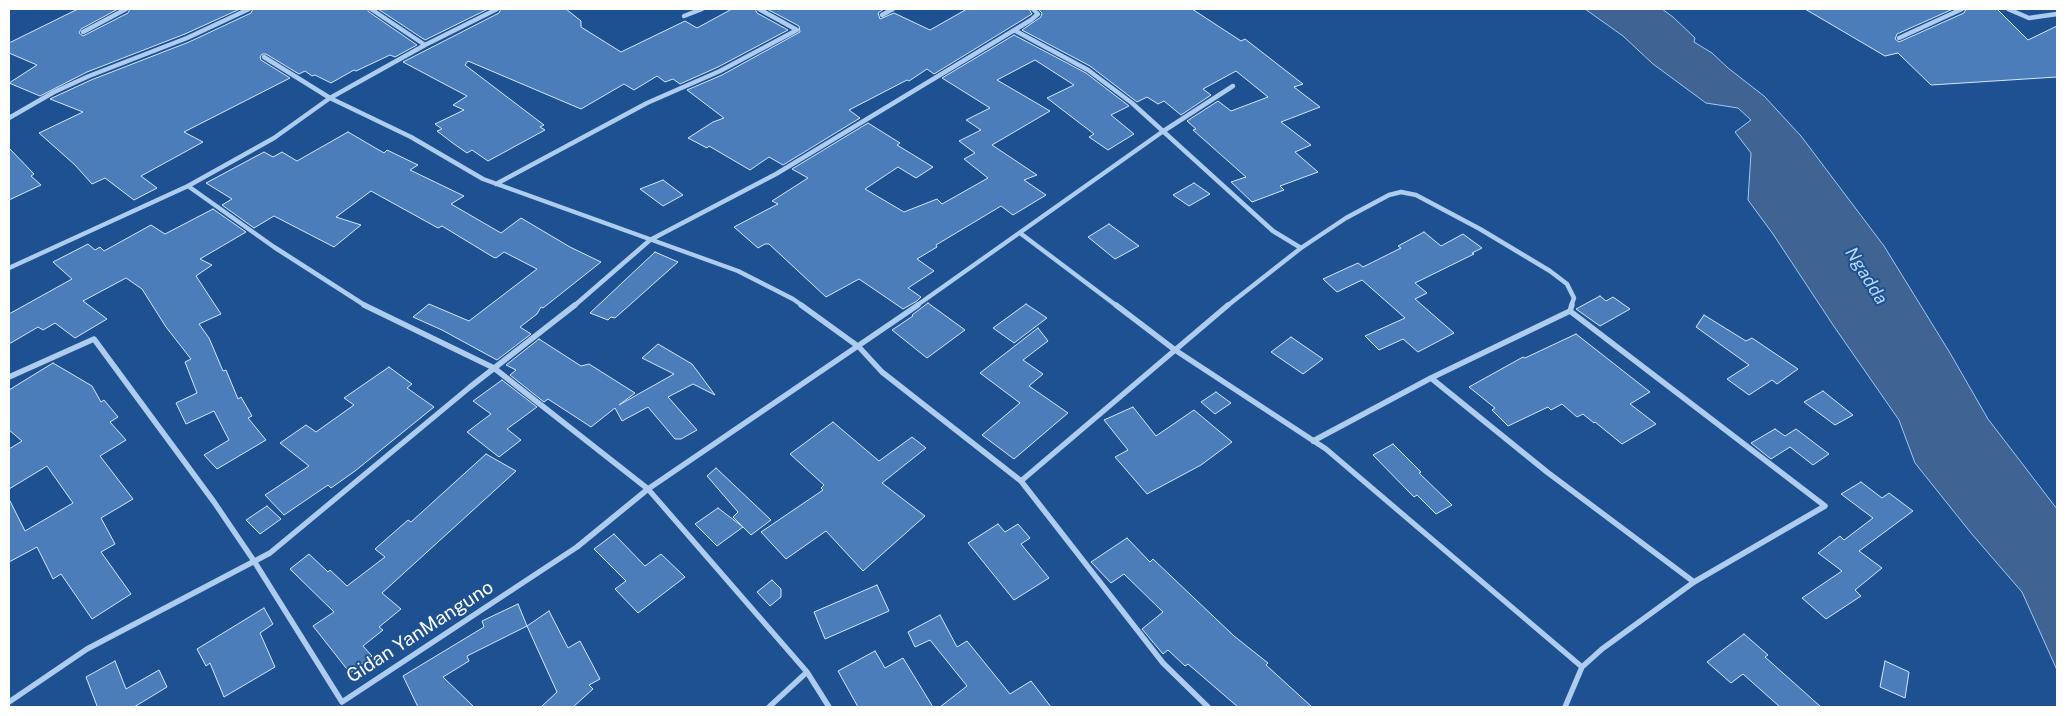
<!DOCTYPE html>
<style>
body{margin:0}
#map{position:relative;width:2066px;height:716px;overflow:hidden;background:#1e5192;font-family:"Public Sans",sans-serif}
canvas{display:block}
.frame{position:absolute;inset:0;border:10px solid #fff;pointer-events:none}
</style>
<div id="map">
<canvas width="2066" height="716"></canvas>
<div class="frame"></div>
</div>
<script>
const c = document.querySelector('canvas').getContext('2d');
c.lineJoin = 'round';
function fillPath(path, color) {
  c.fillStyle = color;
  c.fill(path, 'evenodd');
}
function poly(rows) {
  const path = new Path2D();
  for (const r of rows) {
    path.moveTo(r[0], r[1]);
    for (let i = 2; i < r.length; i += 2) path.lineTo(r[i], r[i + 1]);
  }
  return path;
}
function trace(path, color, width, dash) {
  c.strokeStyle = color;
  c.lineWidth = width;
  c.lineCap = dash ? 'butt' : 'round';
  c.setLineDash(dash || []);
  c.stroke(path);
}
function label(font, color, halo, rows, align = 'center') {
  c.font = font + ' "Public Sans",sans-serif';
  c.lineWidth = 4;
  c.setLineDash([]);
  c.textBaseline = 'middle';
  c.strokeStyle = halo;
  c.fillStyle = color;
  for (const [text, x, y, turn = 0] of rows) {
    c.save();
    c.translate(x, y);
    c.rotate((+turn || 0) * Math.PI / 180);
    c.textAlign = isNaN(turn) ? turn : align;
    if (halo) c.strokeText(text, 0, 0);
    c.fillText(text, 0, 0);
    c.restore();
  }
}
const water = poly([
 [1585,9,1662,9,1673,17,1695,38,1694,42,1712,53,1728,68,1764,96,1801,136,1884,246,1950,353,1988,419,2057,509,2057,670,2022,592,1971,533,1915,463,1899,420,1833,325,1773,234,1748,200,1751,153,1735,132,1751,120,1738,108,1706,103,1653,64,1623,36,1585,9]
]);
const building = poly([
 [78,9,118,9,81,29,79,33,83,36,128,13,130,9,240,9,185,34,87,72,40,96,9,83,37,65,9,53,9,43,78,9],
 [253,9,367,9,369,12,417,45,395,57,390,55,356,71,354,70,331,83,315,75,312,76,305,71,299,74,266,54,262,54,260,57,261,60,290,78,184,132,203,142,141,176,157,188,134,200,105,178,92,184,75,165,39,133,83,112,50,99,91,80,189,42,251,13,253,9],
 [378,9,488,9,425,40,378,9],
 [501,9,566,9,581,21,581,27,621,52,685,21,697,28,732,9,755,9,757,13,788,30,718,67,680,84,673,79,665,82,657,76,634,90,624,84,581,109,468,61,465,65,544,125,540,127,545,130,488,161,472,150,467,153,454,144,437,131,442,129,435,124,464,110,453,105,467,96,403,62,499,13,501,9],
 [767,9,884,9,878,13,880,19,894,13,930,30,967,9,1029,9,1032,14,934,74,927,69,909,81,907,80,849,110,860,118,783,165,769,157,750,170,709,146,707,148,688,138,713,122,724,118,687,90,722,75,800,32,799,26,767,9],
 [1038,9,1192,9,1241,41,1245,39,1303,84,1294,87,1320,107,1281,122,1311,145,1295,152,1318,172,1280,186,1284,190,1252,202,1231,182,1246,177,1193,130,1196,129,1187,121,1218,101,1231,111,1268,97,1236,71,1203,89,1211,95,1181,115,1164,101,1158,104,1147,97,1137,102,1090,66,1022,30,1041,17,1042,13,1038,9],
 [1805,9,1953,9,1897,34,1895,39,1899,42,1964,13,1966,9,1997,9,2028,40,2057,26,2057,77,1931,85,1898,53,1885,56,1805,9],
 [1014,35,1086,73,1129,106,1111,115,1134,134,1108,150,1089,137,1094,134,1047,98,1074,85,1035,60,997,80,1050,111,992,145,1037,175,1024,180,1046,195,1013,215,1001,206,936,245,937,247,917,259,934,271,908,288,921,297,917,301,903,309,859,279,826,297,769,244,765,244,758,248,734,227,778,204,772,201,808,178,792,169,868,123,900,143,897,145,933,167,916,178,898,167,865,189,904,212,937,199,942,204,988,178,964,159,975,153,959,141,981,130,966,120,990,108,942,78,1014,35],
 [348,132,384,153,387,150,418,165,410,170,464,196,451,204,501,233,521,218,570,247,601,262,543,308,541,307,537,314,520,327,531,334,497,360,442,330,413,317,429,304,469,321,537,269,504,252,496,258,493,257,442,226,438,228,371,191,336,217,361,225,334,247,274,216,254,228,222,205,232,199,206,183,264,152,273,157,282,152,297,161,348,132],
 [9,148,34,174,31,176,41,185,9,200,9,148],
 [663,180,683,195,663,206,640,189,663,180],
 [1194,183,1210,194,1189,206,1173,195,1194,183],
 [213,209,246,232,200,259,212,265,196,276,221,314,199,324,209,338,223,371,226,370,238,399,241,397,252,416,248,418,266,440,217,469,204,455,229,440,214,411,186,424,176,403,197,393,185,362,191,359,166,327,142,289,126,278,83,301,107,319,75,338,55,323,43,330,38,327,9,344,9,314,72,279,53,262,88,244,95,250,100,247,104,251,151,225,165,234,213,209],
 [1109,224,1139,246,1115,259,1088,237,1109,224],
 [1424,232,1441,246,1463,234,1482,248,1472,253,1474,254,1415,283,1427,293,1415,299,1454,333,1418,352,1403,339,1379,350,1365,336,1405,318,1362,280,1337,292,1323,279,1358,263,1363,267,1401,248,1398,246,1424,232],
 [655,252,678,262,615,318,611,317,608,320,590,313,655,252],
 [1600,296,1606,301,1613,297,1630,309,1600,326,1576,309,1600,296],
 [928,303,965,330,927,358,892,330,913,316,912,315,928,303],
 [1026,304,1047,318,1014,343,993,328,1026,304],
 [1704,315,1746,341,1752,338,1798,369,1777,384,1772,380,1749,395,1727,379,1749,365,1696,327,1704,315],
 [1038,328,1048,341,1023,360,1043,374,1029,386,1068,413,1014,459,982,435,1020,403,980,373,1038,328],
 [1576,334,1650,392,1630,404,1656,424,1622,444,1595,422,1594,423,1583,414,1577,417,1562,404,1551,410,1548,407,1508,426,1492,410,1495,408,1469,387,1523,357,1525,358,1576,334],
 [1291,337,1323,359,1303,374,1271,352,1291,337],
 [539,339,581,366,589,364,635,393,619,405,674,374,642,358,658,344,692,364,715,395,693,384,668,397,697,430,681,439,675,439,648,407,622,421,615,408,591,427,548,399,544,402,510,375,516,370,506,365,539,339],
 [53,363,92,386,101,402,104,400,118,417,110,422,126,440,100,456,133,499,101,518,115,544,101,552,131,594,92,619,61,574,53,579,37,547,9,562,9,499,25,531,73,503,47,466,9,489,9,449,22,441,9,430,9,390,53,363],
 [389,367,412,384,407,388,434,407,355,471,331,488,328,485,284,515,265,495,309,466,280,443,306,425,316,432,354,405,344,398,389,367],
 [502,380,537,407,507,429,521,440,499,457,467,432,491,414,473,401,502,380],
 [1823,391,1853,415,1835,425,1804,402,1823,391],
 [1216,392,1231,403,1215,414,1201,402,1216,392],
 [1133,407,1156,436,1194,410,1232,442,1201,465,1147,494,1115,457,1128,450,1104,420,1133,407],
 [833,422,879,461,912,437,926,448,882,483,925,516,863,571,826,531,786,559,761,532,823,490,821,488,824,485,790,454,833,422],
 [1775,429,1785,436,1796,429,1829,454,1813,465,1790,447,1771,459,1751,443,1775,429],
 [1393,444,1421,472,1419,473,1452,505,1436,514,1417,495,1414,497,1373,455,1393,444],
 [486,454,516,471,382,593,401,609,379,627,383,630,363,646,372,656,350,673,313,626,334,612,290,569,309,554,328,572,330,570,347,586,385,557,375,549,408,520,411,522,486,454],
 [716,468,771,520,751,535,733,517,738,512,707,476,716,468],
 [1861,482,1882,498,1889,493,1913,511,1859,551,1882,568,1855,590,1861,596,1826,619,1802,598,1842,571,1818,553,1840,536,1844,540,1873,518,1841,494,1861,482],
 [267,506,281,519,260,534,246,520,267,506],
 [718,508,743,527,717,546,695,524,718,508],
 [998,524,1005,532,1018,524,1030,538,1021,544,1049,578,1014,600,968,543,998,524],
 [614,534,645,566,661,554,685,577,638,613,615,589,626,581,594,549,614,534],
 [1127,538,1150,562,1153,559,1234,636,1268,663,1266,665,1312,707,1238,707,1188,664,1185,666,1168,650,1163,654,1142,629,1163,612,1124,574,1111,583,1091,562,1127,538],
 [772,580,781,589,781,597,770,606,757,592,772,580],
 [877,585,889,611,825,639,814,612,877,585],
 [518,604,527,626,467,656,469,661,443,677,474,707,418,707,403,676,484,627,482,621,518,604],
 [264,608,273,624,260,633,275,667,224,697,210,663,206,666,197,649,264,608],
 [549,611,568,648,580,641,600,679,589,685,593,689,573,707,541,707,557,692,527,626,549,611],
 [940,615,957,647,967,641,1010,694,1031,681,1051,707,940,707,967,686,930,640,915,647,908,632,940,615],
 [1744,634,1768,655,1765,657,1821,707,1780,707,1743,674,1731,683,1707,662,1744,634],
 [875,651,885,668,903,658,933,707,858,707,838,671,875,651],
 [115,661,126,689,159,670,167,687,134,707,94,707,97,706,86,677,115,661],
 [1885,661,1909,672,1905,698,1880,687,1885,661]
]);
const minorFar1 = poly([
 [371,9,425,45],
 [2008,9,2029,18,2057,14],
 [882,15,893,9],
 [684,16,702,9],
 [1014,30,1088,70,1132,103,1273,231,1301,248,1227,306],
 [83,32,126,9],
 [1899,38,1962,9],
 [264,57,330,98,411,137,483,179,738,271,793,299,803,306],
 [9,118,54,92,89,76,187,38,249,9],
 [496,184,647,103,720,71,797,30,759,9],
 [188,186,274,247,366,306],
 [1020,233,1117,306],
 [1301,248,1346,218,1389,195,1401,192,1416,195,1480,229,1550,271,1567,284,1574,298,1571,306],
 [9,268,188,186,274,138,330,98,425,45,497,9],
 [574,306,650,240,776,174,1031,20,1038,14,1033,9],
 [916,306,1162,132,1233,86]
]);
const minor = poly([
 [364,305,494,368,648,489,807,672,829,707],
 [801,305,859,347,882,372,1021,481,1163,663,1208,707],
 [1116,305,1175,350,1326,449,1582,667],
 [1570,311,1572,305],
 [9,377,94,339,214,502,254,561,342,702,577,547,648,489,918,305],
 [1431,378,1547,472,1694,582],
 [1313,441,1431,378,1570,311,1825,506,1694,582,1602,649,1582,667,1565,707],
 [1021,481,1228,305],
 [9,702,87,649,270,553,470,387,575,305],
 [769,707,807,672]
]);
const waterNames = [
 ["Ngadda",1866,276,58]
];
const nearStreetnames = [
 ["Gidan YanManguno",420,632,-33]
];
fillPath(water, '#3f6493');
trace(water, '#a2c7f0', 1);
fillPath(building, '#4a7dba');
trace(building, '#d4e6fa', 1);
trace(minorFar1, '#aeccee', 4.5);
trace(minor, '#aeccee', 5.5);
label('italic 18px', '#bad6f5', '#1e5192', waterNames);
label('19px', '#fff', '#1e5192', nearStreetnames);
</script>
